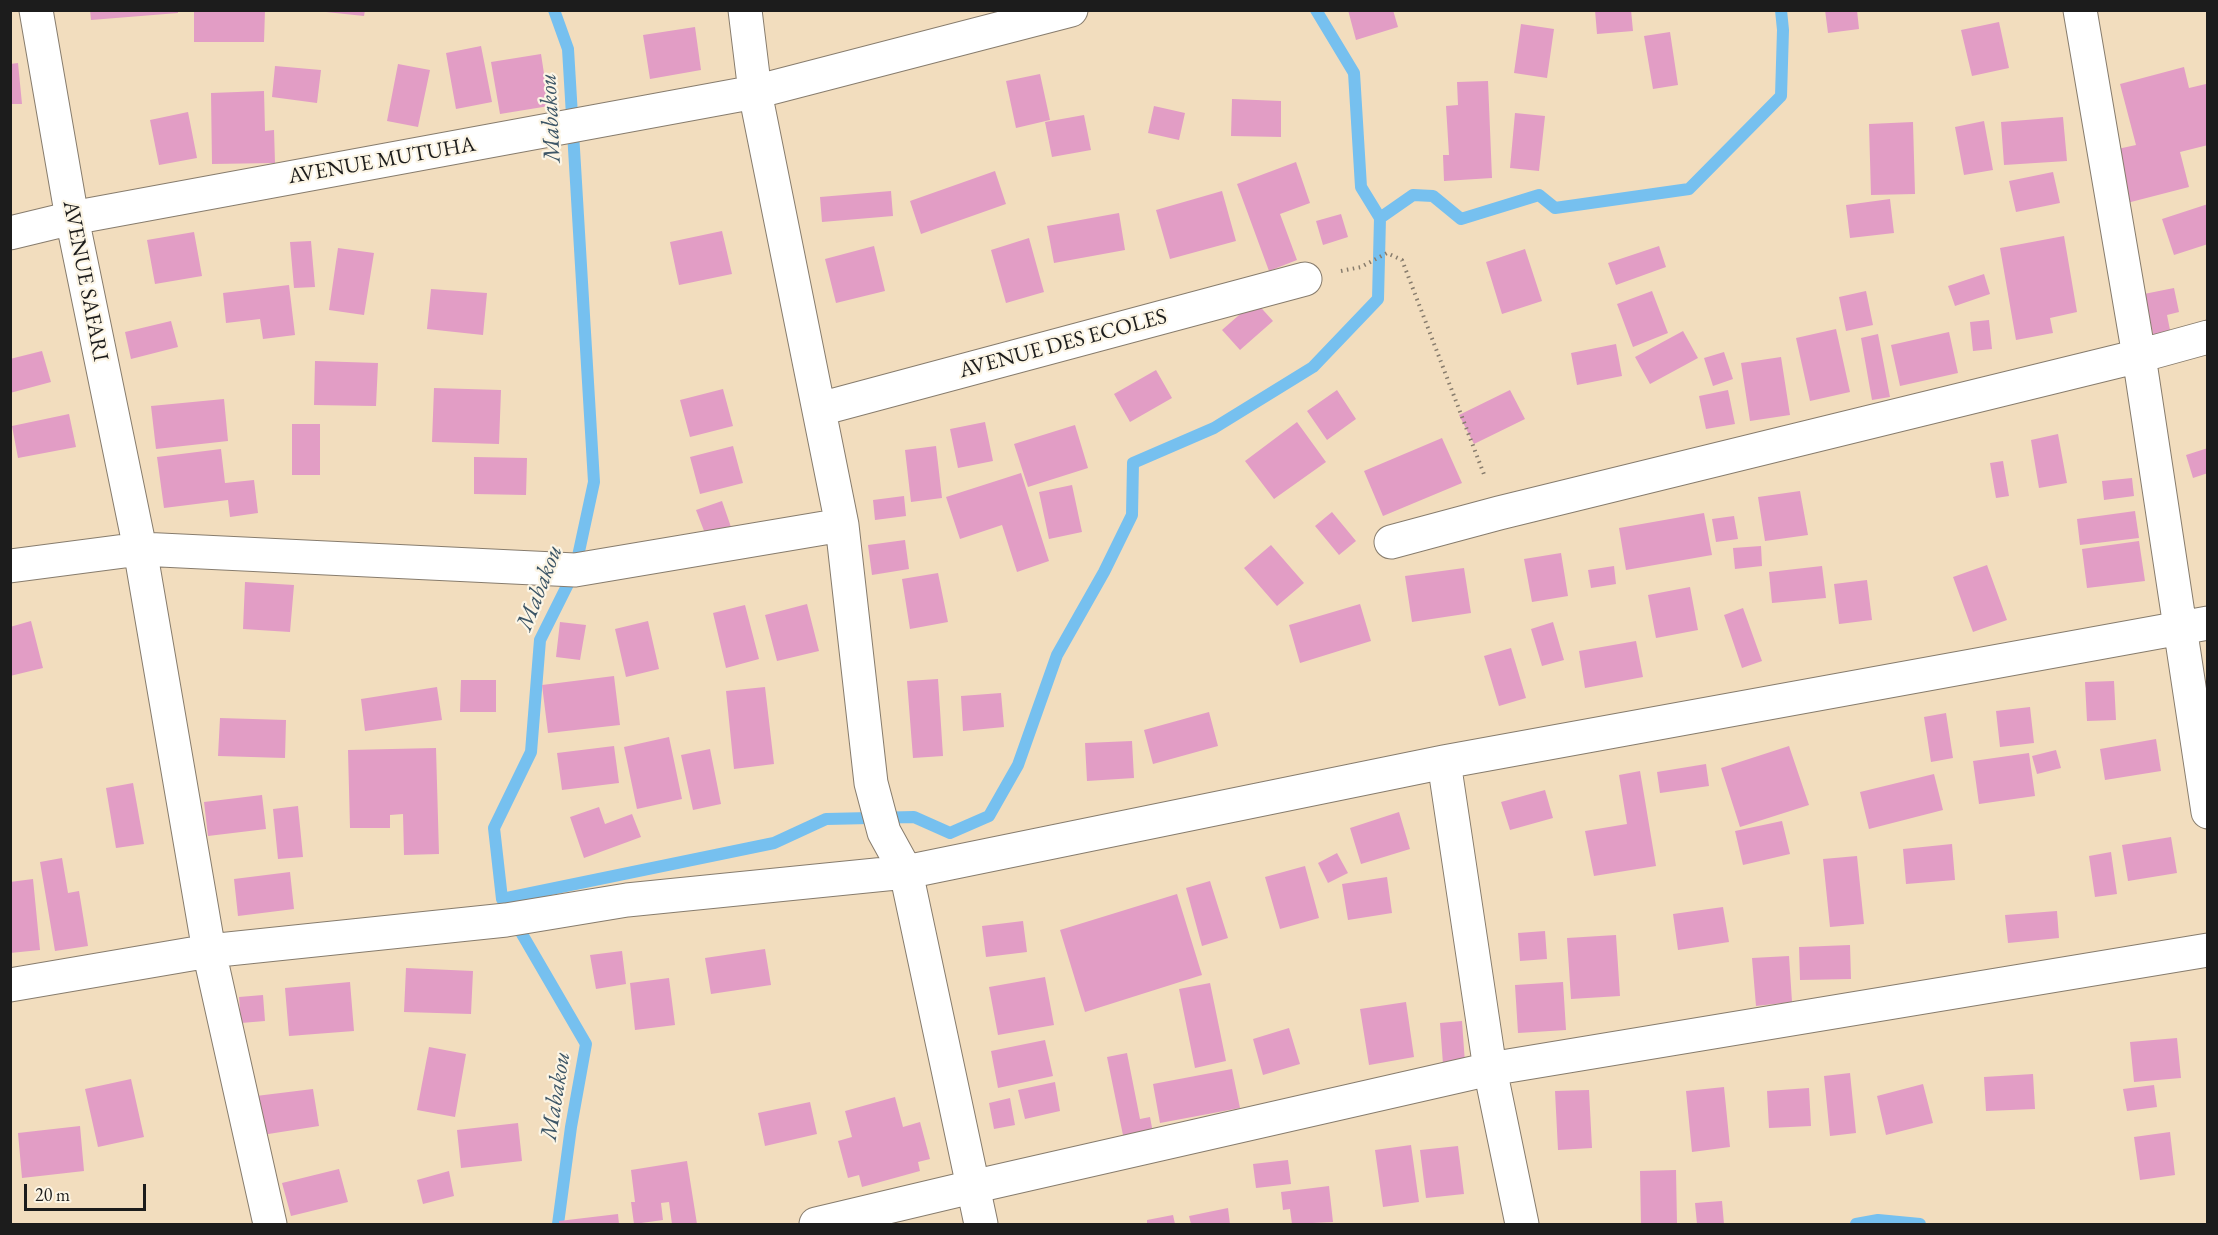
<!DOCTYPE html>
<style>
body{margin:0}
#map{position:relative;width:2218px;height:1235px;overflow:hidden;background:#f2ddbe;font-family:"EB Garamond",serif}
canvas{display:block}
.frame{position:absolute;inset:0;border:12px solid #1c1c1c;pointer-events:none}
.scale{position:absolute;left:24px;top:1184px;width:122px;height:27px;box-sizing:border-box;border:3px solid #1c1c1c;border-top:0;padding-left:8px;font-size:18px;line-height:21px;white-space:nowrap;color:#1c1c1c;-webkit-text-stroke:4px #fcf5e5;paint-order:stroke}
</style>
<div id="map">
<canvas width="2218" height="1235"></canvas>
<div class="frame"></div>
<div class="scale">20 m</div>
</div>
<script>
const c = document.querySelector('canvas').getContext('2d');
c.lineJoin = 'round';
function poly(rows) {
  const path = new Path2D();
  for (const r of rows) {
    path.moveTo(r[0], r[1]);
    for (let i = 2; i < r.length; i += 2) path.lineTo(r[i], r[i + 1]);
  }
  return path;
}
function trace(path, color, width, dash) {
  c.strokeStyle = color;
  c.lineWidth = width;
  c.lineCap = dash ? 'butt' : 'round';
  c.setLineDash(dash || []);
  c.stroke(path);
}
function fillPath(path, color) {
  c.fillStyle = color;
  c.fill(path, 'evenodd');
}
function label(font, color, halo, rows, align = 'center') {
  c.font = font + ' "EB Garamond",serif';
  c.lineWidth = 4.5;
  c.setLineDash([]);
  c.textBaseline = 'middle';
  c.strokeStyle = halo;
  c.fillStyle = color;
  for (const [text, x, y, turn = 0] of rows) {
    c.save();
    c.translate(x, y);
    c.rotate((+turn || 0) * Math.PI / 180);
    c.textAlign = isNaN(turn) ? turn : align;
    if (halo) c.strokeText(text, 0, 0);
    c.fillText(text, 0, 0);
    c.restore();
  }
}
const stream = poly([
 [1380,218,1413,195,1433,196,1461,219,1539,195,1555,208,1689,189,1781,96,1783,30,1781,10],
 [502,899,774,843,826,819,914,817,950,833,989,816,1018,765,1057,655,1104,572,1132,515,1133,463,1214,428,1313,367,1378,299,1380,218,1361,187,1354,73,1316,10],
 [505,904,502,899,494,828,531,752,540,640,575,570,594,482,568,49,554,10],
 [515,922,586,1044,571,1127,558,1224],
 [1856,1224,1878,1220,1920,1224]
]);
const building = poly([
 [90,10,178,10,178,13,91,20],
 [194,10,265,10,264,42,194,42],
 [326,10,365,10,364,16,326,12],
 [1348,10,1393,10,1398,27,1356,40],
 [1595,10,1631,10,1633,31,1597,34],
 [1825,10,1857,10,1859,29,1828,33],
 [1999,22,2009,68,1972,76,1961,30],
 [1521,24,1554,29,1547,78,1514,73],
 [695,27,701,70,650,79,643,35],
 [1670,32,1678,85,1653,89,1644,36],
 [481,46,492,102,456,109,446,53],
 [541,54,549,106,500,114,491,62],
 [18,63,22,104,10,104,10,64],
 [398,64,430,70,418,127,387,121],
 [275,66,321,70,317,103,272,97],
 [2184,67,2189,88,2206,84,2208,145,2180,152,2189,187,2127,203,2113,150,2136,145,2120,84],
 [1040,74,1050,120,1016,128,1006,81],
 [1488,81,1492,178,1444,181,1443,155,1449,155,1446,106,1458,105,1457,82],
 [264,91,265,131,274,130,275,163,212,164,211,93],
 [1232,99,1281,101,1281,137,1231,136],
 [1154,106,1185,113,1179,140,1148,133],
 [188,112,197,158,159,165,150,120],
 [1515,113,1545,116,1539,171,1510,168],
 [1084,115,1091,150,1052,157,1045,122],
 [2063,117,2067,161,2004,165,2001,122],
 [1984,121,1993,170,1964,175,1955,127],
 [1913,122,1915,194,1871,195,1869,124],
 [1296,162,1310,203,1280,214,1297,260,1269,271,1237,184],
 [995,171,1006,204,921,234,910,201],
 [2053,172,2060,203,2016,212,2009,181],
 [891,191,893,216,822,222,820,197],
 [1222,191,1236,241,1170,259,1156,210],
 [1890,199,1894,233,1850,238,1846,205],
 [2208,204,2208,244,2174,255,2162,219],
 [1119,213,1125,250,1054,263,1047,226],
 [1341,214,1348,237,1323,245,1316,221],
 [722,231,732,274,679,285,670,242],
 [194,232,202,276,155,284,147,240],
 [2064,236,2077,312,2050,318,2053,333,2016,340,2000,248],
 [1029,238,1044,292,1006,303,991,250],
 [311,241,315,287,294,288,290,242],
 [874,246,885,291,836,303,825,259],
 [1659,246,1666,267,1616,285,1608,263],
 [338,248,374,253,364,315,329,310],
 [1525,249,1542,301,1502,314,1486,262],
 [1984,274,1990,294,1955,306,1948,286],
 [289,285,295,335,263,339,260,319,226,323,223,293],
 [2174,288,2179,312,2167,315,2171,335,2154,338,2144,294],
 [431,289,487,293,483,335,427,329],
 [1652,291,1668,333,1633,347,1617,304],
 [1866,291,1873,325,1846,331,1839,297],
 [1255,301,1273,321,1240,350,1222,330],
 [1989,320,1992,349,1973,351,1970,322],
 [171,321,178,347,131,359,125,332],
 [1836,329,1850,392,1810,401,1796,338],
 [1683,331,1698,358,1650,384,1635,357],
 [1949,332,1958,373,1900,386,1891,345],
 [1878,334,1890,397,1872,400,1861,338],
 [1616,344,1622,376,1577,385,1571,353],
 [42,351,51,382,10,393,10,359],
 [1724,352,1733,379,1713,386,1704,358],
 [1781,357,1790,415,1750,421,1741,363],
 [315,361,378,363,376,406,314,405],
 [1156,370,1172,398,1130,422,1114,394],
 [434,388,501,390,499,444,432,442],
 [723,389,733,426,690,437,680,400],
 [1337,390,1356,419,1327,440,1307,411],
 [1510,390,1525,419,1474,444,1459,415],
 [1728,390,1735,424,1706,429,1699,396],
 [224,399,228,441,156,449,151,406],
 [69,414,76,447,18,458,12,426],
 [985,422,993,461,958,468,950,429],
 [1297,422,1326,462,1274,499,1245,461],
 [292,424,320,424,320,475,292,475],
 [1075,425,1088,468,1028,487,1014,444],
 [2058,434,2067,483,2039,488,2031,440],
 [1442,438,1462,483,1383,516,1364,471],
 [733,446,743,483,700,494,690,457],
 [936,446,942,498,911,502,905,450],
 [2208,448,2208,473,2193,478,2186,455],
 [221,449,225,483,254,480,258,513,230,517,228,500,164,508,157,457],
 [474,457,527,458,526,495,474,494],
 [2003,461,2009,496,1996,498,1990,463],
 [1021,473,1049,561,1017,572,1002,525,960,539,946,497],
 [2132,478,2134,496,2104,500,2102,481],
 [1072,485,1082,532,1049,539,1039,492],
 [1800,491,1808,535,1765,541,1758,497],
 [904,496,906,516,875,520,873,500],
 [722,501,731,527,706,536,696,510],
 [2135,511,2139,538,2080,545,2077,519],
 [1332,512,1356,541,1339,555,1315,526],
 [1704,513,1712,555,1626,570,1619,528],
 [1734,516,1738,539,1716,542,1712,519],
 [905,540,909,569,872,575,868,545],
 [2139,541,2145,581,2087,588,2082,549],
 [1271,545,1304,583,1277,606,1244,568],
 [1761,546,1762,566,1735,569,1733,548],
 [1561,553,1568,596,1532,602,1524,559],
 [1987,565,2007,620,1973,632,1953,577],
 [1614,566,1616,584,1591,588,1588,570],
 [1822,566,1826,598,1772,603,1769,572],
 [1464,568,1471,613,1412,622,1405,576],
 [938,573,948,622,910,629,902,579],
 [1867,580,1872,620,1839,624,1834,584],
 [245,582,294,585,290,632,243,629],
 [1690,587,1698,630,1656,638,1648,595],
 [807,604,819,651,777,661,765,615],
 [1360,604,1371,641,1300,663,1289,625],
 [745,605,759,659,726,668,713,613],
 [1743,608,1762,661,1742,668,1724,615],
 [31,621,43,668,10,676,10,627],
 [648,621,659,669,626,677,615,629],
 [560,622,586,625,580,660,556,657],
 [1553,622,1564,660,1542,666,1531,629],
 [1636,641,1643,677,1585,688,1579,651],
 [1511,648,1526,698,1499,706,1484,656],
 [614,676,620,725,548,733,542,685],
 [938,679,943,756,913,758,907,681],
 [461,680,496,680,496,712,460,712],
 [2114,681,2116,720,2087,721,2085,682],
 [437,687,442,720,365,731,361,699],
 [765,687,774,764,734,769,726,691],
 [1001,693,1004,727,963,731,961,696],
 [2030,707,2034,743,2000,747,1996,711],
 [1209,712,1218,746,1153,764,1144,730],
 [1946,713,1953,758,1931,762,1924,717],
 [220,718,286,720,285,758,218,756],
 [669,737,682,799,637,809,624,747],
 [2156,739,2161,771,2105,780,2100,749],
 [1132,741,1134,778,1087,781,1085,743],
 [614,746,619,783,562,790,557,753],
 [1789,746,1809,805,1740,827,1721,768],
 [436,748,439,854,404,855,403,814,390,815,390,828,350,828,348,750],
 [710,749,721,804,693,810,681,755],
 [2056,750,2061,768,2037,774,2032,756],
 [2029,753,2035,796,1979,804,1973,761],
 [1706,764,1709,786,1660,793,1657,772],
 [1640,771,1656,866,1594,876,1585,831,1627,824,1619,775],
 [1934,774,1943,810,1869,829,1860,792],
 [133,783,144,844,116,848,106,788],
 [1545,790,1553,818,1510,830,1501,802],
 [262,795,266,829,208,836,204,802],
 [298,806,303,857,278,859,273,809],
 [599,807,605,824,632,814,641,837,584,858,570,817],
 [1399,812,1410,849,1361,864,1350,828],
 [1782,821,1790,854,1743,865,1735,831],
 [2171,837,2177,873,2128,881,2122,845],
 [1952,844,1955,880,1906,884,1903,849],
 [2111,852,2117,894,2095,897,2089,856],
 [1337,853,1348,873,1328,883,1318,863],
 [1857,856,1864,924,1830,927,1823,859],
 [62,858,68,893,79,891,88,946,55,951,40,862],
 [1305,866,1319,918,1280,929,1265,877],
 [290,872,294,909,238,916,234,879],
 [1387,877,1392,913,1348,920,1342,884],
 [33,879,40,950,10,953,10,882],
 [1210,881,1228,938,1202,946,1186,888],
 [1177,894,1202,975,1085,1012,1060,930],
 [1723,907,1729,942,1678,950,1673,914],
 [2057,911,2059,938,2008,943,2005,915],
 [1023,921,1027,952,986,957,982,926],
 [1545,931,1547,959,1520,961,1518,933],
 [1616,935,1620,996,1571,999,1567,938],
 [1850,945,1851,979,1800,980,1799,947],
 [765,949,771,985,711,994,705,958],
 [622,951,626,984,596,989,590,955],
 [1789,956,1792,1002,1756,1006,1752,958],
 [406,968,473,971,471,1014,404,1012],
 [1045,977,1054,1025,998,1035,989,987],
 [669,978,675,1025,635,1030,630,983],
 [350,982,354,1031,289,1036,285,988],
 [1563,982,1566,1030,1518,1033,1515,985],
 [1210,983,1226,1061,1195,1068,1179,989],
 [263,995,265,1021,241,1023,239,997],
 [1406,1002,1414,1057,1369,1065,1360,1009],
 [1462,1021,1465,1063,1443,1064,1440,1023],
 [1289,1028,1300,1064,1263,1075,1253,1039],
 [2177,1038,2181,1078,2134,1082,2130,1042],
 [1045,1040,1053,1076,998,1088,991,1051],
 [429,1047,466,1054,455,1117,417,1110],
 [1127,1053,1140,1119,1150,1117,1153,1133,1124,1140,1107,1057],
 [1232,1069,1240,1108,1160,1123,1153,1084],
 [1850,1073,1856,1133,1830,1136,1824,1076],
 [2033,1074,2035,1109,1986,1111,1984,1077],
 [131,1079,144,1137,98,1147,85,1089],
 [1055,1082,1060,1111,1025,1119,1018,1090],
 [1923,1084,1933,1123,1886,1135,1877,1096],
 [2154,1085,2157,1107,2127,1111,2123,1089],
 [1724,1087,1730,1147,1692,1152,1686,1091],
 [1809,1088,1811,1126,1769,1128,1767,1091],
 [313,1089,319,1126,262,1135,256,1096],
 [1589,1090,1592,1148,1558,1150,1555,1091],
 [895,1097,903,1127,920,1122,930,1159,918,1162,920,1171,862,1187,859,1175,848,1178,838,1141,852,1137,845,1111],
 [1010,1098,1015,1125,994,1129,989,1103],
 [810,1102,817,1134,765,1146,758,1113],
 [518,1123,522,1161,461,1168,457,1130],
 [80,1126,84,1171,22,1178,18,1133],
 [2170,1132,2175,1175,2140,1180,2134,1137],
 [1411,1145,1419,1202,1383,1207,1375,1150],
 [1458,1146,1464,1194,1426,1198,1420,1150],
 [1288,1160,1291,1184,1256,1188,1253,1164],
 [687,1161,697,1224,672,1224,669,1202,661,1203,663,1220,634,1224,631,1202,635,1202,631,1170],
 [339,1169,348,1202,291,1216,282,1183],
 [1676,1170,1677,1224,1641,1224,1640,1171],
 [449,1171,454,1196,423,1204,417,1180],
 [1329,1186,1333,1222,1292,1224,1290,1209,1283,1210,1281,1192],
 [1722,1201,1724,1224,1697,1224,1695,1203],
 [1228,1208,1230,1224,1191,1224,1189,1216],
 [618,1214,619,1224,559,1224,559,1221],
 [1173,1215,1175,1224,1147,1224,1147,1220]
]);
const path = poly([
 [1341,271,1361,267,1387,253,1402,260,1485,477]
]);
const street = poly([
 [36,10,72,218,140,549,209,951,270,1224],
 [745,10,755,92,842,525,871,783,884,832,906,872,981,1224],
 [2080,10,2139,356,2208,812],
 [10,233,72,218,755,92,1071,10],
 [820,409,1305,279],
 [1391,542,1499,513,2139,356,2208,337],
 [10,566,140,549,575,570,842,525],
 [1444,762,1490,1069,1522,1224],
 [10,985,209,951,506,920,627,900,906,872,1444,762,2208,623],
 [816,1224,972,1187,1490,1069,2208,950]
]);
const streetNames = [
 ["AVENUE MUTUHA",382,161,-10],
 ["AVENUE SAFARI",85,281,79],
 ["AVENUE DES ECOLES",1063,344,-15]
];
const waterNames = [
 ["Mabakou",551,118,-93],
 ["Mabakou",540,588,-69],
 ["Mabakou",556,1096,-81]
];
trace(stream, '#76c0ef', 12);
fillPath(building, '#e29dc5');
trace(street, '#877c6d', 35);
trace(path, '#877c6d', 4, [1.5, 4.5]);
trace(street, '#fff', 33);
label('22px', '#1c1c1c', '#fcf5e5', streetNames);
label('italic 24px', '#3c5566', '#fcf5e5', waterNames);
</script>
